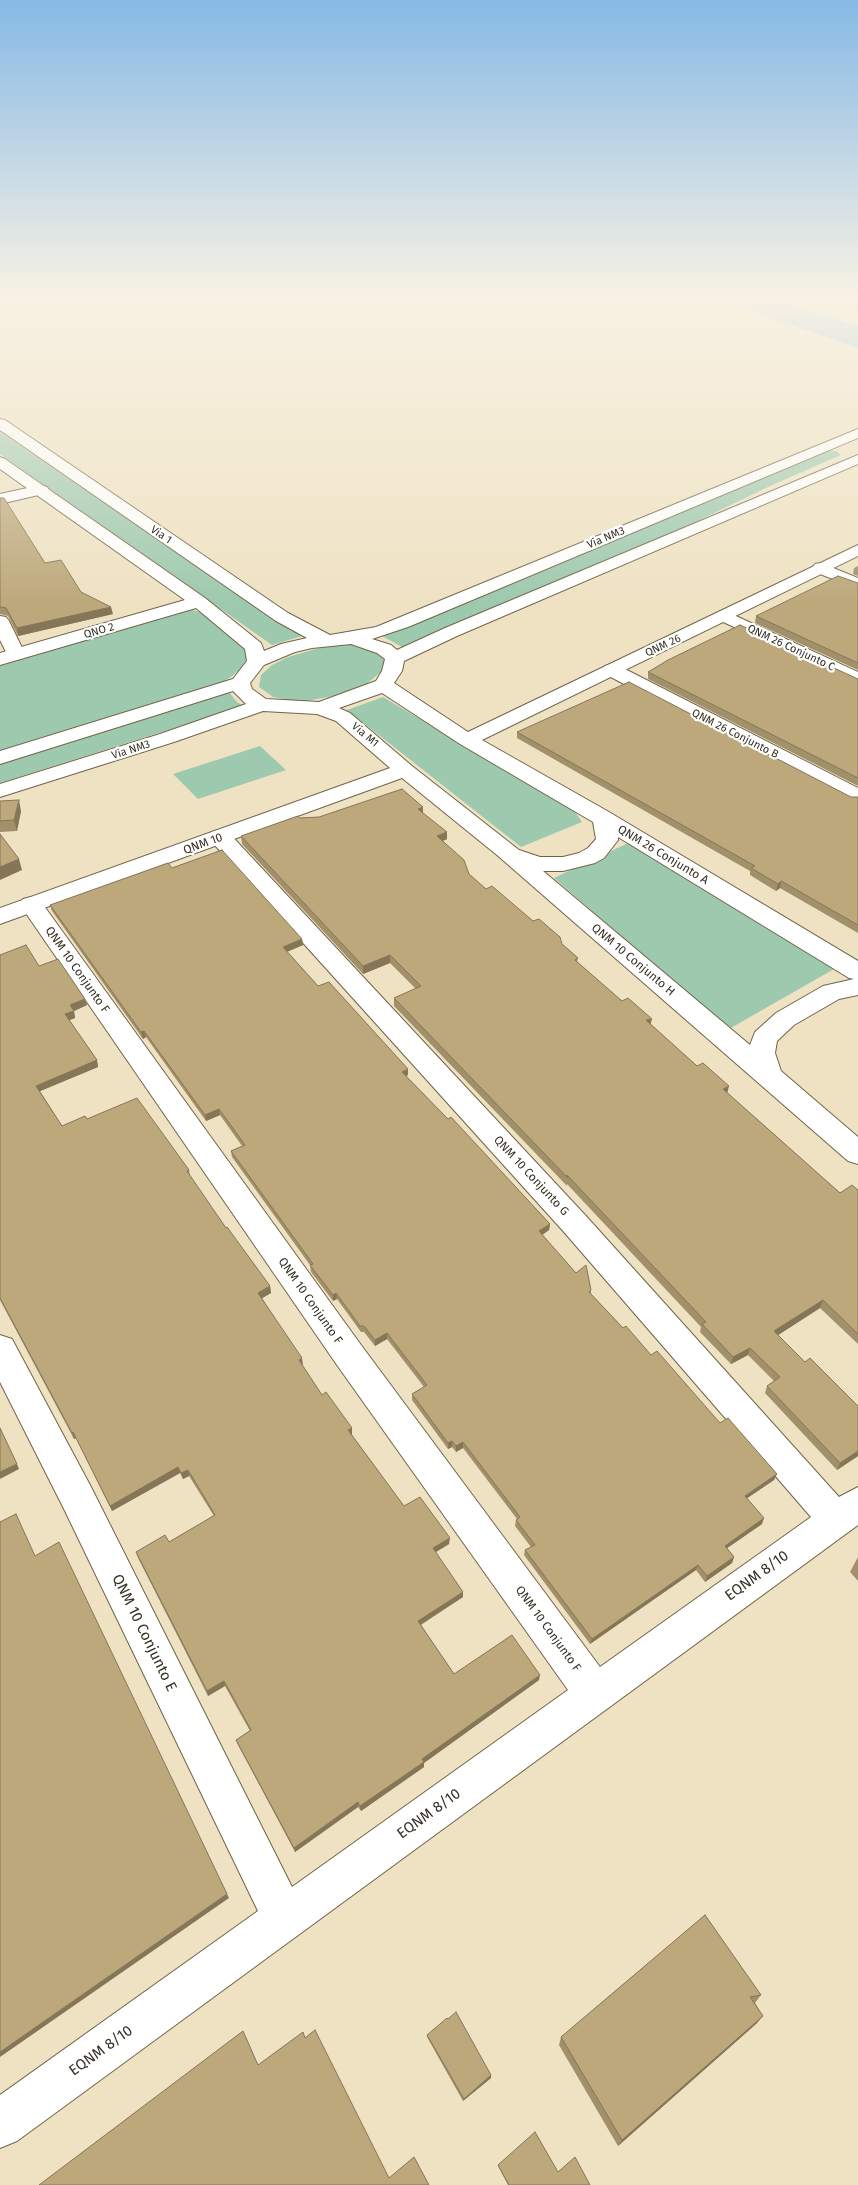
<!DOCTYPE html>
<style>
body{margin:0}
canvas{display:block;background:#efe2c3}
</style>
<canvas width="858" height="2185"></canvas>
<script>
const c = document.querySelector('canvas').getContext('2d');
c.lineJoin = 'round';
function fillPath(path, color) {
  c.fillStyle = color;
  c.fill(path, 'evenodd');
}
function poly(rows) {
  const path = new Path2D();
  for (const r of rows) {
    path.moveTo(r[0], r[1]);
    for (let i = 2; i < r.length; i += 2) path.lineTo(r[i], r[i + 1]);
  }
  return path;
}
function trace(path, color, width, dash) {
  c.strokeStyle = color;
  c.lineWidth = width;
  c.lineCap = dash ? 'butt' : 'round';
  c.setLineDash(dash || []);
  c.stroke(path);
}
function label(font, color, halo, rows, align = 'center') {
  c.font = font + ' "Fira Sans",sans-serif';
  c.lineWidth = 4.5;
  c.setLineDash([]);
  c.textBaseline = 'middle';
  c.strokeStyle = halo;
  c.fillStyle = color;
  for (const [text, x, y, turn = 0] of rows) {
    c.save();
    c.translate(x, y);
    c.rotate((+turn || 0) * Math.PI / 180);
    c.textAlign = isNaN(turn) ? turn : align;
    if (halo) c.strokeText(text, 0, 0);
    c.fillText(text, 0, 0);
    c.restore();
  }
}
const green = poly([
 [815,299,858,299,858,313],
 [0,432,276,621,302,636,272,645,0,454],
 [826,451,836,451,841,455,770,486,681,529,433,634,402,647,382,636,521,574],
 [192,610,200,612,238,639,246,649,246,660,243,667,232,676,225,681,194,691,0,752,0,665],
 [351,644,374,650,384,658,386,662,381,672,365,685,339,695,301,702,273,697,259,687,261,675,272,665,288,657,326,646],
 [229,692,237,702,244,706,0,783,0,764],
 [383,697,575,812,582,822,521,847,347,710],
 [260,746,286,770,198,799,173,774],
 [628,843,834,969,729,1029,554,878]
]);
const water = poly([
 [714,299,775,299,858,326,858,348]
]);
const street = poly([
 [41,485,47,487,49,490,47,493,0,504,0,494,41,485],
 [821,563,858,578,858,589,815,572,812,568,815,564,821,563],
 [725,611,858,672,858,685,719,620,716,616,719,612,725,611],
 [0,616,6,617,9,621,25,654,23,658,16,660,9,658,0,640,0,616],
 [612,664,619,666,858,788,858,803,850,802,605,674,602,670,605,666,612,664],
 [220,830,228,832,586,1216,839,1497,858,1487,858,1525,17,2141,0,2148,0,2095,258,1911,65,1511,0,1382,0,1335,12,1339,91,1487,292,1887,568,1690,337,1365,23,909,19,904,23,899,31,897,39,899,361,1345,600,1667,811,1517,564,1232,212,842,209,837,212,832,220,830]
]);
const secondary = poly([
 [0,419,5,420,288,613,330,635,376,627,858,429,858,438,408,627,372,639,391,645,397,650,445,628,858,455,858,464,457,636,404,661,402,671,394,683,468,732,858,545,858,556,482,740,609,812,858,961,858,995,839,999,794,1025,777,1041,775,1053,781,1071,858,1137,858,1164,848,1161,497,855,402,778,0,924,0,908,390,768,336,721,317,714,263,711,174,742,0,797,0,784,160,734,246,704,233,691,0,764,0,751,233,679,247,661,245,649,196,608,0,665,0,653,185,600,0,469,0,457,5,459,205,598,261,643,264,651,281,644,307,638,276,621,0,430,0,419],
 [351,644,377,653,385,659,382,671,376,681,319,702,266,699,252,689,250,683,264,665,295,652,312,648,351,644],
 [382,693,460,744,593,822,596,839,588,848,579,853,563,857,540,857,519,850,412,766,350,713,339,708,382,693],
 [618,837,849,978,854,979,823,986,776,1013,755,1032,750,1045,543,871,563,871,595,863,604,858,618,840,618,837]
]);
const wall = poly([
 [0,498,45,563,81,592,113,614,18,636,8,616,0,614],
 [858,566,858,576,853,574,854,568],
 [858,583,858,670,755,623,756,616],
 [648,672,858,679,858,786,648,679],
 [517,732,851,797,858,797,858,933,780,888,776,891,771,888,750,875,750,871,517,738],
 [0,801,21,811,17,831,0,832],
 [423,813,447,839,443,841,469,874,486,889,533,921,562,944,578,958,577,962,622,1001,651,1025,840,1193,858,1190,858,1344,820,1308,778,1335,858,1456,837,1470,765,1393,767,1386,774,1381,748,1355,731,1364,700,1332,701,1327,567,1184,567,1186,394,1006,394,998,416,989,390,963,363,974,242,844,241,836,300,818],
 [172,868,302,939,303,945,287,952,318,986,408,1075,406,1076,550,1224,549,1230,542,1235,591,1290,591,1294,623,1328,651,1355,720,1423,777,1474,774,1480,747,1498,762,1524,727,1548,734,1557,732,1563,705,1582,696,1570,590,1644,524,1555,525,1550,531,1547,515,1526,516,1520,517,1519,463,1448,456,1452,452,1447,448,1449,412,1400,412,1394,424,1387,387,1339,375,1346,364,1332,361,1332,337,1299,333,1301,311,1272,310,1265,232,1157,231,1151,242,1146,220,1115,206,1121,146,1037,143,1039,52,911,50,905],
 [0,955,39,966,85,999,87,1005,74,1011,75,1018,69,1020,97,1060,98,1067,40,1091,62,1126,87,1119,189,1170,190,1177,226,1228,270,1286,271,1293,262,1298,303,1365,302,1365,322,1395,352,1428,352,1435,404,1506,449,1544,435,1552,463,1592,463,1597,421,1625,454,1674,539,1680,424,1763,424,1767,361,1811,358,1807,295,1852,238,1745,236,1740,250,1731,225,1686,208,1696,138,1558,136,1552,169,1542,214,1516,189,1476,183,1479,180,1473,112,1511,76,1438,74,1439,0,1300],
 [858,1557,858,1581,850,1572],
 [705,1915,761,1995,755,2003,763,2016,756,2024,618,2146,559,2045,561,2037],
 [427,2035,491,2078,463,2101,427,2037],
 [498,2165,558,2172,590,2185,508,2185,498,2166]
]);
const shadedWall = poly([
 [111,607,113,614,18,636,17,628],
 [19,800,21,811,17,831,14,820],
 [423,807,423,815,418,809],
 [447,832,447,839,437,843,437,836],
 [19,859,22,870,0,880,0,867],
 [781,881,780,888,776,891,778,884],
 [302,939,303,945,284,953,283,947],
 [390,955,390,963,363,974,363,966],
 [85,999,87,1005,74,1011,75,1018,67,1021,65,1014,70,1005],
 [652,1019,650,1026,646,1020],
 [144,1031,146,1037,143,1039,141,1032],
 [97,1060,98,1067,38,1092,36,1086],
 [408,1069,408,1075,402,1078,402,1072],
 [729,1086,727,1094,723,1089],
 [219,1109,220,1115,206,1121,205,1115],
 [550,1224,549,1230,538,1238,539,1231],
 [270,1286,271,1293,259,1300,258,1293],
 [336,1293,337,1299,333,1301,333,1295],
 [823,1300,820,1308,772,1339,774,1331],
 [387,1333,387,1339,375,1346,375,1340],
 [750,1348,748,1355,731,1364,733,1357],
 [302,1358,303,1365,300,1366,299,1360],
 [352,1428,352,1434,349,1436,348,1430],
 [73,1432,76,1438,74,1439,72,1433],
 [452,1441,452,1447,448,1449,448,1443],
 [463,1442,463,1448,456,1452,456,1446],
 [858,1451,858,1456,837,1470,840,1463],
 [17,1464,19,1469,0,1479,0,1472],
 [178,1467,180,1473,112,1511,110,1506],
 [188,1470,189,1476,183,1479,181,1473],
 [777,1474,774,1480,743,1501,745,1496],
 [764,1518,762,1524,723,1551,725,1546],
 [450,1538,449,1544,433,1554,433,1548],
 [734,1557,732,1563,705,1582,707,1576],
 [698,1565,696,1570,590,1644,592,1639],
 [463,1592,463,1597,418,1626,418,1621],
 [540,1675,539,1680,424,1763,424,1767,361,1811,360,1806,422,1759],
 [224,1681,225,1686,208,1696,207,1691],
 [358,1802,358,1807,295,1852,294,1848],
 [227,1894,229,1898,0,2057,0,2052],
 [763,2016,756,2024,618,2146,622,2140],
 [491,2075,491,2078,463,2101,464,2099]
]);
const building = poly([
 [0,498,4,498,45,563,61,560,81,592,111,607,17,628,6,608,0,607,0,498],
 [838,576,858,583,858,663,756,616,838,576],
 [740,625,858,679,858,778,648,672,668,660,740,625],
 [629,682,851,797,858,797,858,925,781,881,778,884,773,881,751,868,755,866,517,732,629,682],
 [402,789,423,807,418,809,447,832,437,836,464,860,469,874,486,889,492,886,533,921,539,919,560,937,562,944,578,958,575,960,622,1001,628,998,652,1019,646,1020,697,1066,703,1063,729,1086,723,1089,840,1193,852,1185,858,1190,858,1334,823,1300,774,1331,805,1362,810,1358,858,1406,858,1451,840,1463,767,1386,780,1377,750,1348,733,1357,702,1324,706,1322,567,1175,568,1178,394,998,421,986,390,955,363,966,241,836,298,816,300,818,319,817,402,789],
 [19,800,14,820,0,821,0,801,19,800],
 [0,834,19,859,0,867,0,834],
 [222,850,302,939,283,947,318,986,329,982,408,1069,402,1072,448,1119,451,1117,550,1224,539,1231,576,1273,586,1265,591,1290,589,1292,623,1328,626,1326,651,1355,657,1351,720,1423,728,1418,777,1474,745,1496,764,1518,725,1546,734,1557,707,1576,698,1565,592,1639,525,1550,535,1545,516,1520,520,1517,463,1442,456,1446,452,1441,448,1443,412,1394,427,1385,387,1333,375,1340,364,1326,360,1326,336,1293,333,1295,310,1265,313,1264,231,1151,245,1145,219,1109,205,1115,144,1031,141,1032,50,905,168,863,172,868,222,850],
 [26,945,39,966,58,959,85,999,70,1005,74,1011,65,1014,97,1060,36,1086,62,1126,85,1116,87,1119,137,1098,189,1170,187,1171,226,1228,227,1227,270,1286,258,1293,302,1358,299,1360,322,1395,326,1392,352,1428,348,1430,404,1506,420,1497,450,1538,433,1548,463,1592,418,1621,454,1674,512,1635,540,1675,422,1759,424,1762,360,1806,358,1802,294,1848,236,1740,251,1730,224,1681,207,1691,136,1552,165,1535,169,1542,215,1515,188,1470,181,1473,178,1467,110,1506,73,1432,72,1433,0,1298,0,955,26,945],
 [0,1428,17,1464,0,1472,0,1428],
 [16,1514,35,1556,59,1542,227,1894,0,2052,0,1522,16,1514],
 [705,1915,761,1995,750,1997,763,2016,622,2140,561,2037,705,1915],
 [456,2012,491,2075,464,2099,427,2035,447,2018,448,2019,456,2012],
 [315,2030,389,2178,414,2157,429,2185,39,2185,243,2031,258,2065,303,2032,305,2038,315,2030],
 [535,2132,558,2172,575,2157,590,2185,509,2185,498,2165,535,2132]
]);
const farStreetnames = [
 ["Via 1",161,535,34],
 ["Via NM3",606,538,-23],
 ["QNO 2",99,631,-16],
 ["QNM 26",663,646,-25],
 ["QNM 26 Conjunto C",791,648,25],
 ["QNM 26 Conjunto B",735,734,27],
 ["Via M1",365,735,40],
 ["Via NM3",131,750,-18]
];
const streetNames = [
 ["QNM 10",203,844,-20],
 ["QNM 26 Conjunto A",663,855,31],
 ["QNM 10 Conjunto H",633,960,40],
 ["QNM 10 Conjunto F",77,970,55],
 ["QNM 10 Conjunto G",531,1176,47],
 ["QNM 10 Conjunto F",310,1301,55],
 ["QNM 10 Conjunto F",548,1629,54]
];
const nearStreetnames = [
 ["EQNM 8/10",757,1576,-36],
 ["QNM 10 Conjunto E",144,1633,64],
 ["EQNM 8/10",429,1814,-36],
 ["EQNM 8/10",101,2051,-36]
];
fillPath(green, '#9dc9af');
fillPath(water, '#94c0e0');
trace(street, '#706449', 2);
trace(secondary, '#706449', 2);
fillPath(street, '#fff');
fillPath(secondary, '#fff');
fillPath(wall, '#a2906a');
fillPath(shadedWall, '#847656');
fillPath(building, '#bca87b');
trace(building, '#847656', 1);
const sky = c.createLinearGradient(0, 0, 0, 605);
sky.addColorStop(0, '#86b9e5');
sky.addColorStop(0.49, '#f8f2e4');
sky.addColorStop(1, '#f8f2e400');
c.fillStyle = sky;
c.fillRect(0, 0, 858, 605);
label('11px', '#353024', '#fff', farStreetnames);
label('12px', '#353024', '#fff', streetNames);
label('15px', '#353024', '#fff', nearStreetnames);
</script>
